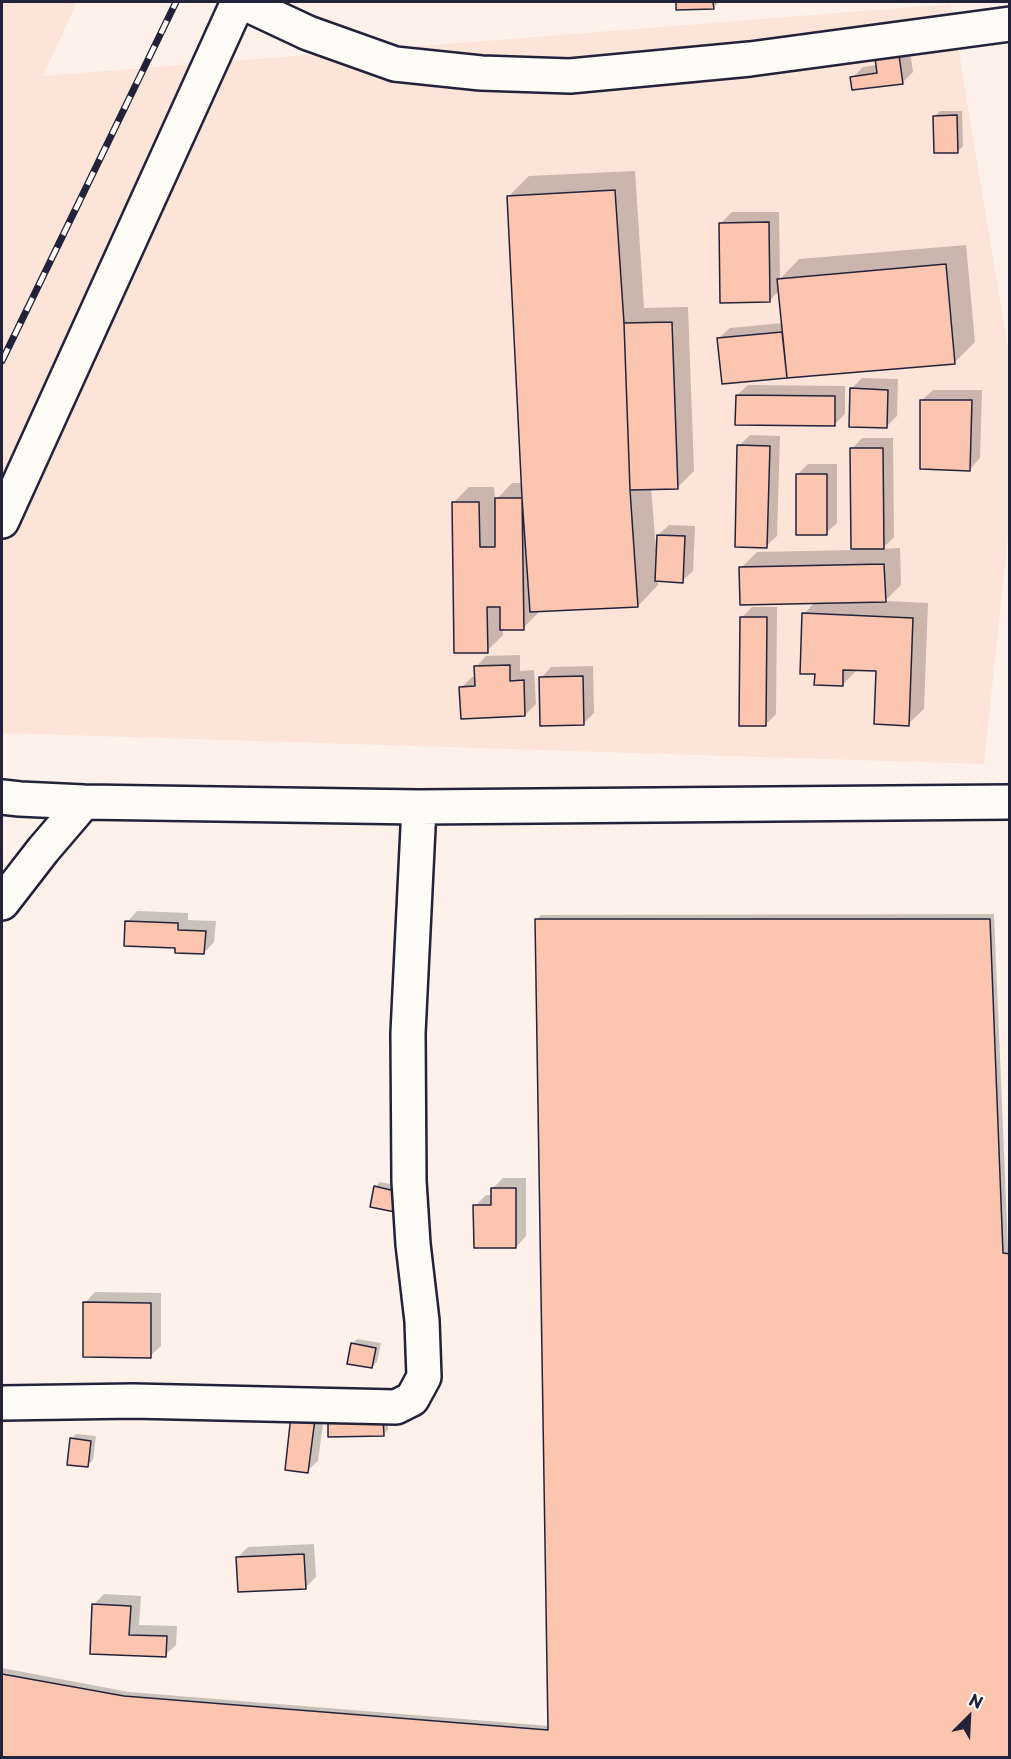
<!DOCTYPE html>
<style>
body{margin:0}
#map{position:relative;width:1011px;height:1759px;overflow:hidden;background:#fdf1e9;font-family:"Playpen Sans",sans-serif}
canvas{display:block}
.frame{position:absolute;inset:0;border:3px solid #22223b;pointer-events:none}
.north{position:absolute;left:939px;top:1687px;width:60px;height:60px;-webkit-text-stroke:4px #fdfcf7;paint-order:stroke;rotate:24deg;font-size:16px;font-weight:700;line-height:24px;text-align:center;color:#22223b}
.north::after{content:'';display:block;margin:auto;width:21px;height:27px;background:#22223b;clip-path:polygon(50% 0,100% 100%,50% 72%,0 100%)}
</style>
<div id="map">
<canvas width="1011" height="1759"></canvas>
<div class="frame"></div>
<div class="north">N</div>
</div>
<script>
const c = document.querySelector('canvas').getContext('2d');
c.lineJoin = 'round';
function fillPath(path, color) {
  c.fillStyle = color;
  c.fill(path, 'evenodd');
}
function poly(rows) {
  const path = new Path2D();
  for (const r of rows) {
    path.moveTo(r[0], r[1]);
    for (let i = 2; i < r.length; i += 2) path.lineTo(r[i], r[i + 1]);
  }
  return path;
}
function trace(path, color, width, dash) {
  c.strokeStyle = color;
  c.lineWidth = width;
  c.lineCap = dash ? 'butt' : 'round';
  c.setLineDash(dash || []);
  c.stroke(path);
}
const built = poly([
 [2,2,77,2,43,76,951,4,1009,355,1009,527,984,764,2,733]
]);
const shadow = poly([
 [677,2,719,2,713,8,677,8],
 [909,45,913,72,903,82,852,78,863,67,877,65],
 [940,111,962,111,963,146,958,151,935,116],
 [635,171,644,308,688,307,694,471,678,487,651,488,656,549,658,549,658,535,669,525,695,526,693,571,682,581,658,580,658,585,638,606,539,611,539,612,523,628,503,628,503,635,487,651,453,503,469,487,494,487,495,501,512,483,523,483,509,196,529,176],
 [732,212,779,212,780,279,799,259,966,245,975,342,954,363,787,377,719,338,730,328,783,323,780,290,769,301,721,223],
 [862,378,898,379,897,416,886,427,851,389],
 [748,385,845,386,845,414,834,425,737,395],
 [933,390,982,390,980,458,970,469,922,400],
 [750,435,780,436,777,536,766,546,739,446],
 [862,438,893,438,894,537,882,549,900,548,901,585,885,601,928,603,924,709,908,724,878,670,858,669,842,685,816,673,804,614,815,602,741,568,757,552,853,550,852,449],
 [808,464,837,464,837,523,826,533,797,475],
 [752,607,777,607,776,714,765,725,742,617],
 [520,655,520,671,534,670,536,704,525,715,461,688,472,677,476,677,476,667,486,656],
 [593,666,594,713,583,724,541,678,551,667],
 [137,911,188,913,188,920,216,921,214,942,204,953,127,922],
 [994,914,1008,1248,1010,1249,1010,1758,2,1758,2,1668,129,1692,550,1726,536,920,541,915],
 [503,1178,526,1178,526,1236,516,1247,475,1206,486,1195,493,1195,493,1188],
 [380,1182,403,1187,399,1206,375,1187],
 [95,1292,161,1293,161,1346,150,1356,85,1303],
 [357,1339,381,1343,377,1362,372,1367,352,1344],
 [325,1409,318,1461,307,1471,293,1416],
 [388,1414,388,1430,383,1435,329,1436],
 [76,1434,96,1436,93,1460,88,1465,71,1439],
 [314,1544,316,1577,305,1588,237,1558,248,1547],
 [104,1594,141,1596,139,1625,177,1626,176,1645,165,1655,91,1652,93,1605]
]);
const building = poly([
 [676,2,713,2,714,9,676,10,676,2],
 [899,55,903,84,852,90,850,77,877,73,875,58,899,55],
 [957,115,958,153,934,153,933,116,957,115],
 [615,190,624,323,630,490,638,607,530,612,522,498,507,196,615,190],
 [769,222,770,302,720,303,719,223,769,222],
 [946,264,955,364,787,378,777,279,946,264],
 [672,322,678,489,630,490,624,323,672,322],
 [782,332,787,378,722,384,717,338,782,332],
 [850,388,888,390,887,428,849,427,850,388],
 [736,395,835,396,835,426,735,425,736,395],
 [920,400,972,400,970,471,920,469,920,400],
 [737,445,770,446,767,548,735,547,737,445],
 [850,448,883,448,884,549,851,549,850,448],
 [796,474,827,474,827,535,796,535,796,474],
 [495,498,522,498,524,630,500,630,500,607,487,607,488,653,454,653,452,502,479,502,480,547,495,547,495,498],
 [657,535,685,536,683,583,655,581,657,535],
 [884,564,886,602,740,605,739,567,884,564],
 [802,613,913,618,909,726,874,724,876,671,843,670,843,686,814,685,815,674,800,674,802,613],
 [740,617,767,617,766,726,739,726,740,617],
 [510,665,510,681,524,680,525,716,461,719,459,687,475,686,474,666,510,665],
 [583,676,584,725,540,726,539,677,583,676],
 [535,919,990,919,1003,1253,1010,1254,1010,1758,2,1758,2,1674,124,1696,548,1730,535,919],
 [125,921,178,923,178,930,206,931,204,954,175,953,175,948,124,946,125,921],
 [374,1186,399,1192,395,1212,370,1207,374,1186],
 [491,1188,516,1188,516,1248,474,1248,473,1205,491,1205,491,1188],
 [83,1302,151,1303,151,1358,83,1357,83,1302],
 [351,1343,376,1348,372,1368,347,1364,351,1343],
 [291,1415,315,1419,308,1473,285,1470,291,1415],
 [383,1418,384,1436,328,1437,328,1419,383,1418],
 [70,1438,91,1441,88,1467,67,1465,70,1438],
 [304,1554,306,1589,238,1592,236,1557,304,1554],
 [92,1604,131,1606,129,1635,167,1636,166,1657,90,1654,92,1604]
]);
const minor = poly([
 [242,2,308,33,395,64,481,73,570,76,750,59,1010,24],
 [2,521,238,2],
 [2,797,20,799,84,802,419,807,1010,802],
 [2,903,43,850,84,802],
 [2,1403,133,1401,396,1407,412,1399,424,1377,422,1321,413,1244,409,1181,408,1033,419,807]
]);
const rail = poly([
 [2,361,176,2]
]);
fillPath(built, '#fde4d8');
fillPath(shadow, '#0003');
fillPath(building, '#fcc5af');
trace(building, '#22223b', 1.5);
trace(minor, '#22223b', 38);
trace(minor, '#fdfcf7', 33);
trace(rail, '#22223b', 7);
trace(rail, '#fdfcf7', 4.5, [14]);
</script>
